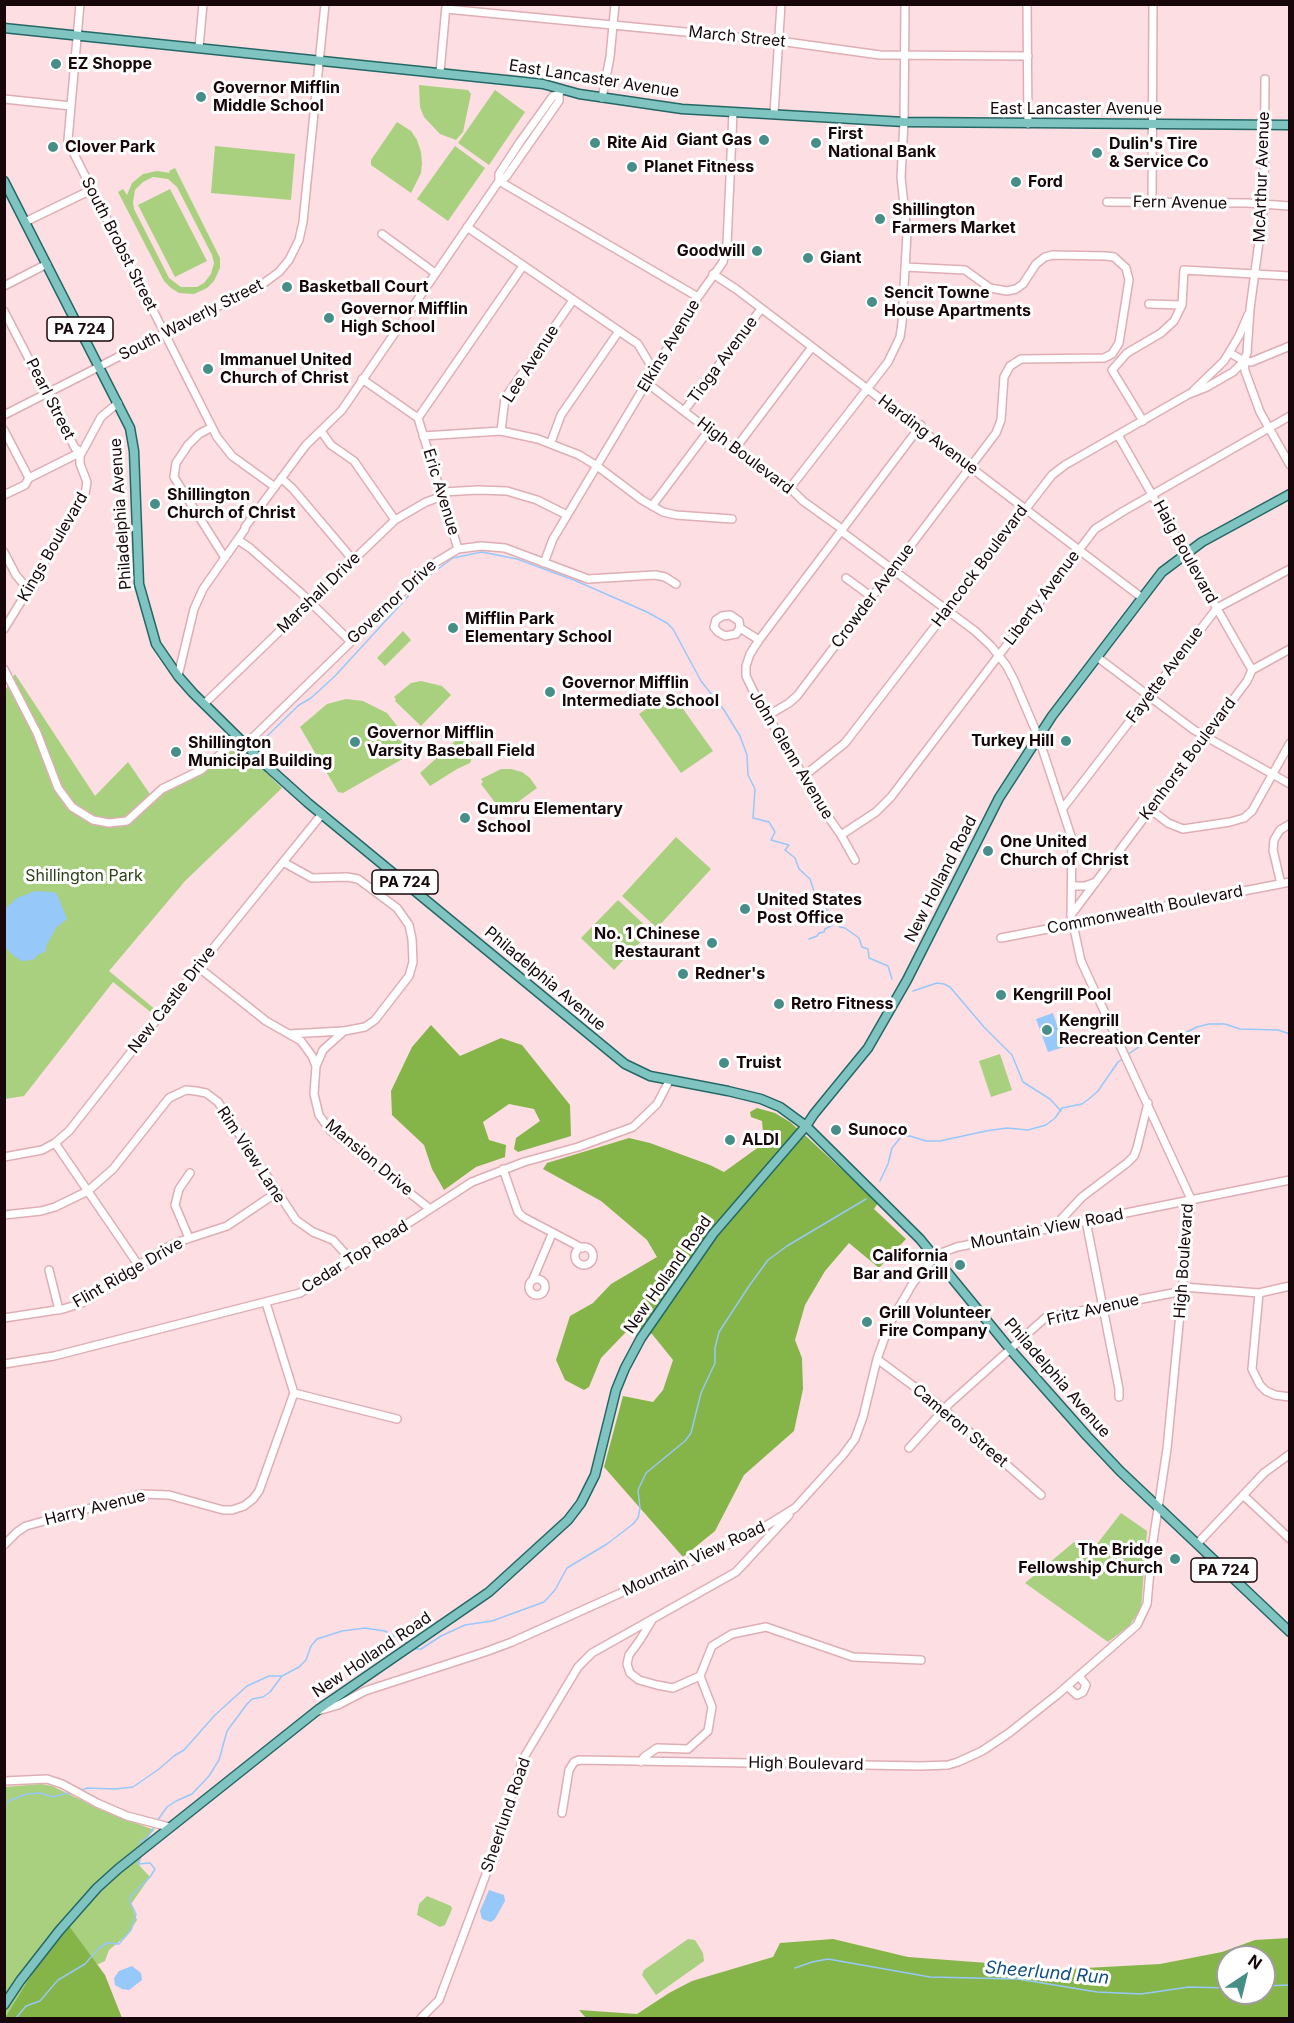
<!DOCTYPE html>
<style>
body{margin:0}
#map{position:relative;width:1294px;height:2023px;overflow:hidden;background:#fddee2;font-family:Inter,sans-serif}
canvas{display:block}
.frame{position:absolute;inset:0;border:6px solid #17070a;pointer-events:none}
.north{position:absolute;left:1216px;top:1945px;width:60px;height:60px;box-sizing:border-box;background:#fff;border:2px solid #a29c9d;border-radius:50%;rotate:35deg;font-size:16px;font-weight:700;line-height:24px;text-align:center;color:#17070a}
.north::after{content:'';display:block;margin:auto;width:21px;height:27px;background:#478e89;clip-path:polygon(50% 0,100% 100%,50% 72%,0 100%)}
</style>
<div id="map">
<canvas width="1294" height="2023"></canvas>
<div class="frame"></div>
<div class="north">N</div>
</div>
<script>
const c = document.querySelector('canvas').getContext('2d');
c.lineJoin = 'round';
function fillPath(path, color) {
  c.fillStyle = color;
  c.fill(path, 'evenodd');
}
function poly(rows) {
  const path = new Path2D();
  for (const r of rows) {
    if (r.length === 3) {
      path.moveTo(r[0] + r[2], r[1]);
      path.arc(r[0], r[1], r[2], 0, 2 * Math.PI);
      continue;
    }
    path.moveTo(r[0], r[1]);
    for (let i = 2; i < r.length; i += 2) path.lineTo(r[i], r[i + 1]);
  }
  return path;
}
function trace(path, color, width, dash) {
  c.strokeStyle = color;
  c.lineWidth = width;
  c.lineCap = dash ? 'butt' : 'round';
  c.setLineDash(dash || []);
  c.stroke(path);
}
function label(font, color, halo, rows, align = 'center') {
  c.font = font + ' Inter,sans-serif';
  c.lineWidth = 6;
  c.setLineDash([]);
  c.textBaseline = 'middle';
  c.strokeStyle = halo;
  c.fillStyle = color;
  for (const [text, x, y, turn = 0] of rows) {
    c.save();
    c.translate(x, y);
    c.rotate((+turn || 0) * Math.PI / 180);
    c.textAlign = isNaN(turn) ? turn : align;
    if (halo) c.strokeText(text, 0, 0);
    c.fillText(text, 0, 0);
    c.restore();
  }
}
const green = poly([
 [419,85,468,90,471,94,463,132,456,140,440,134,424,117,420,107],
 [495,90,525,112,489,165,458,143],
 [397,122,411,131,417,140,421,152,422,163,421,173,411,193,371,165,371,160],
 [215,146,295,154,291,200,211,193],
 [455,146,485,168,448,221,417,199],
 [175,168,220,258,220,268,214,281,207,288,194,294,179,293,171,288,164,281,118,192,123,189,127,195,132,183,143,174,157,171,170,173,169,171],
 [153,177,168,179,177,187,212,255,214,263,211,274,204,283,197,287,181,287,169,278,134,209,133,202,135,190,143,182],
 [170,189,207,261,175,277,138,205],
 [403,631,411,640,385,666,377,658],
 [15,674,95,796,128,762,152,797,196,773,235,743,282,788,185,881,109,971,156,1010,153,1014,113,982,24,1096,5,1099,4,692],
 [421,681,442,686,451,695,421,726,395,701,396,699,394,697,411,683],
 [671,692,713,751,681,773,639,714],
 [346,699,363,701,387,713,398,727,406,757,343,793,338,792,300,727,327,704],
 [463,734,476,747,470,763,457,769,430,786,420,773],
 [501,769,511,769,522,772,530,778,537,788,503,813,481,784,483,782,481,779],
 [676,837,711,869,657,928,622,896],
 [618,900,651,931,614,970,581,938],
 [1000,1054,1012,1090,991,1097,979,1061],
 [1121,1513,1147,1531,1141,1609,1129,1626,1108,1642,1025,1583,1074,1542,1090,1553],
 [41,1784,52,1786,99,1809,154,1830,148,1836,139,1865,150,1877,131,1904,137,1920,127,1935,109,1950,105,1961,92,1967,5,2018,5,1787],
 [427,1896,451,1906,452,1909,445,1925,440,1927,417,1915,419,1904],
 [688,1939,695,1940,703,1953,704,1961,656,1995,642,1975,644,1970]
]);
const forest = poly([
 [431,1025,460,1056,501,1038,522,1045,570,1105,571,1136,518,1152,514,1149,516,1138,540,1121,534,1109,509,1104,483,1122,489,1140,506,1145,505,1157,476,1167,444,1190,432,1169,424,1145,392,1115,391,1091,412,1047],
 [757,1108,775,1113,790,1122,808,1138,878,1203,874,1209,906,1239,879,1268,849,1243,825,1271,805,1305,795,1340,802,1358,803,1389,794,1431,744,1475,715,1531,683,1557,604,1467,623,1396,653,1402,663,1390,673,1360,652,1334,639,1329,625,1333,601,1358,589,1387,584,1390,565,1380,556,1360,570,1316,593,1303,611,1284,657,1257,647,1240,601,1201,543,1169,547,1163,629,1138,650,1143,710,1165,724,1172,760,1146,763,1133,762,1121,751,1117,750,1112],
 [69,1926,105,1975,122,2018,5,2018,37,1966],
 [1289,1938,1289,2018,586,2018,579,2010,637,2014,669,1993,692,1981,773,1957,780,1943,833,1939,908,1957,1067,1969,1160,1964,1222,1952,1255,1940],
 [1228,1957,1264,1957,1264,1993,1228,1993]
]);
const water = poly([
 [35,891,53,892,57,894,67,919,56,928,47,944,45,952,39,954,33,960,21,961,9,952,5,946,5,909,17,898],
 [1053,1013,1064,1047,1048,1052,1036,1019],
 [489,1890,504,1895,505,1901,495,1919,491,1922,482,1919,480,1911],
 [132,1966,141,1973,142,1980,129,1990,122,1989,115,1985,114,1978,119,1971]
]);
const stream = poly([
 [259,744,299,705,311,698,335,676,423,580,453,558,482,552,517,559,574,580,647,612,667,623,673,629,701,681,724,710,740,736,747,755,748,775,755,789,753,818,769,822,775,832,771,840,789,845,785,850,795,858,799,869,810,879,818,903,833,915,840,927,845,928,859,938,862,947,868,949,869,958,888,966,892,979],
 [809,939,817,936,819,933,824,932,825,929,838,922],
 [913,991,937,983,944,984,950,987,984,1027,1012,1055,1023,1082,1050,1099,1061,1111],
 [1127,1055,1143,1044,1181,1035,1197,1027,1209,1024,1225,1024,1240,1029,1278,1030,1290,1034],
 [880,1181,888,1164,892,1148,901,1137,910,1136,926,1141,940,1141,986,1131,1007,1128,1028,1130,1046,1125,1055,1118,1062,1108,1082,1104,1090,1098,1098,1091,1118,1062,1124,1058],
 [414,1649,421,1649,441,1636,465,1625,492,1621,544,1602,555,1590,567,1568,607,1544,633,1524,638,1518,640,1508,638,1490,646,1473,685,1441,691,1433,701,1393,715,1363,715,1348,719,1332,749,1286,768,1260,787,1246,866,1199],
 [82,1790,87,1788,115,1789,133,1787,159,1769,174,1756,184,1750,215,1715,247,1686,269,1676,282,1676],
 [4,1805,11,1800,27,1794,40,1793,53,1797,68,1793,72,1794],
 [157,1821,167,1807,176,1801,192,1794,209,1776,219,1760,227,1731,247,1704,252,1699,263,1697,270,1692,282,1676,299,1667,306,1660,311,1646,317,1639,342,1631,365,1628,385,1631,408,1644],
 [140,1848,140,1842,147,1838,155,1826],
 [795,1968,812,1962,828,1959,930,1977,1018,1979,1097,1992,1141,1994,1189,1987,1228,1988],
 [1264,1986,1290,1985],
 [16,2018,26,2006,40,2001,58,1980,85,1964,99,1948,107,1943,119,1944,131,1930,136,1914,130,1902,130,1897,150,1877,155,1869,150,1863,138,1864,140,1856]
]);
const minor = poly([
 [80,4,68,140,71,148,217,437,232,456,275,487],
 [1027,4,1028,124],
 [446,9,779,41,880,55,1028,56],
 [199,47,203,4],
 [440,72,446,6],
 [602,98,610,57,615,4],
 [4,99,71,106],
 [774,114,781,4],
 [499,181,698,297],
 [499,181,499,174,520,142,553,96,559,94,561,91],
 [1107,202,1247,203,1290,206],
 [1152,203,1153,4],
 [25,222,91,190],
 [467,227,638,344,654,371],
 [382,234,435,273],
 [713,274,736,289,1141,597],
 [4,286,47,264],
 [1149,304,1182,305],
 [4,311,75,448,81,452,29,478,25,485,4,495],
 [1230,353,1244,361,1251,362,1290,346],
 [1244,361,1245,371,1260,412,1290,465],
 [362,379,418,418,458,549],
 [647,383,774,480,790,488,803,501,842,529],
 [1194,390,1224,361,1239,336,1248,315],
 [684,411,761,309],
 [4,415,264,283,279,272,289,260,299,240,303,222,325,4],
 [418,418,523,266],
 [1143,421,1112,370,1127,353,1161,333,1174,321,1182,305,1184,270,1290,276],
 [212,427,199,434,188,445,176,463,174,477,225,558],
 [4,430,29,478],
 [321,431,331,445,354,461,395,520],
 [501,431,505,398,573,300],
 [1118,435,1252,670],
 [423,436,501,431,538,439,579,455,597,466,642,500,663,512,676,515,732,519],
 [551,442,561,415,619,331],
 [735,449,812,347],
 [281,478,293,489,353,560],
 [790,488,888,362,900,337,902,323,907,233,901,177,904,122,905,4],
 [442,492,478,490,507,491,537,500,567,515],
 [652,506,709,430],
 [238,540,250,548,301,593,350,641],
 [4,552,16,575,27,588],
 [544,563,553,539,698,297,723,262,727,244,733,112],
 [846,578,872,597],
 [740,628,736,634,725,636,718,632,714,627,716,620,722,616,730,615,739,621,740,628,759,640],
 [4,629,22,600,27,588,38,573,85,494,87,482,80,464,80,456,101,417,118,403],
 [1097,657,1194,730,1290,784],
 [4,669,37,733,58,788,72,807,93,820,109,823,127,821,162,789,201,770,239,739],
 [178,676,194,609,203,589,245,529,245,527,306,445,342,410,499,181,506,177,559,101,559,94],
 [204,704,395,520,426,502,443,496],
 [767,716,789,703,797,696,996,433,1001,420,1004,377,1010,366,1021,359,1104,358,1112,354,1119,343,1129,280,1126,268,1114,257,1106,256,1053,255,1045,257,1036,264,1023,284,1016,289,1007,291,990,288,965,270,905,267],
 [245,745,428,567,458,549,481,546,505,548,588,579,655,575,665,577,676,584],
 [804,776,845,743,1052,475,1065,465,1189,394,1207,387,1233,372,1244,361,1247,353,1250,309,1264,204,1265,79],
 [1063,808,1217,608,1290,569],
 [1150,809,1168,823,1183,829,1230,822,1244,818,1252,811,1290,743],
 [841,835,876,812,891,797,1095,529,1122,512,1290,416],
 [855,860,841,835,813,795,786,744,761,707,746,676,746,666,750,654,759,640,921,425],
 [283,862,312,878,347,877,358,879,397,908,409,925,412,939,413,962,409,976,375,1020,365,1027,344,1031,323,1050,316,1066,314,1094,319,1115,330,1130,430,1209],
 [1281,884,1273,850,1274,840,1280,830,1290,824],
 [1072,886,1085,886,1096,882],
 [1071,915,1247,681,1252,670,1290,649],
 [1001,938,1290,882],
 [198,967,266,1021,301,1041,312,1056,316,1066],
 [289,1034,343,1031],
 [55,1143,139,1266],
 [4,1157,42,1150,55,1143,69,1131,198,967,322,814],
 [503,1169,518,1212,523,1217,582,1248],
 [4,1215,41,1211,55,1207,88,1191,113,1169,169,1098,186,1090,196,1091,206,1093,218,1102,296,1220,313,1232,333,1240,351,1260],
 [1086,1221,1119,1389,1119,1397],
 [1054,1227,1082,1197,1127,1163,1134,1156,1137,1148,1148,1103],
 [189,1238,175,1205,179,1189,190,1173],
 [584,1256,9],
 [49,1270,59,1310],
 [537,1287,8],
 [533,1279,552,1234],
 [1183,1287,1259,1293,1290,1286],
 [1259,1293,1252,1369,1260,1385,1266,1391,1275,1395,1290,1397],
 [266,1303,294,1393,397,1419],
 [4,1318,63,1309,82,1303,164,1249,178,1242,227,1226,276,1193],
 [877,1359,939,1405,1041,1495],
 [4,1364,54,1356,300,1293,472,1182,524,1162,578,1147,633,1127,657,1104,669,1081],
 [909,1448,949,1404,1045,1318,1183,1291],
 [1243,1495,1290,1539],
 [1197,1544,1264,1473,1290,1454],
 [4,1545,17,1532,26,1526,141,1494,169,1495,223,1510,232,1510,244,1506,253,1499,259,1491,294,1393],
 [652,1620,640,1640,629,1655,627,1664,630,1673,639,1680,657,1685,673,1688,700,1676,712,1646,732,1634,766,1627,853,1657,921,1660],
 [1067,1686,1077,1695,1083,1692,1086,1685,1079,1676],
 [318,1711,338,1705,365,1691,485,1652,512,1642,756,1532,795,1508,843,1455,855,1439,863,1417,877,1359,890,1323,913,1283,935,1257,941,1253,957,1247,1290,1180],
 [641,1762,644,1757,657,1748,688,1749,708,1731,712,1707,700,1676],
 [4,1781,47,1779,62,1784,97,1803,127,1816,169,1827],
 [562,1813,569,1770,574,1762,579,1760,921,1766,948,1765,958,1762,982,1751,1009,1733,1058,1694,1137,1625,1147,1604,1152,1548,1167,1449,1191,1199,1081,961,1071,915,1072,839,1038,736,1014,680,1006,665,991,646,975,631,841,531],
 [421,2018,439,2000,491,1861,523,1759,578,1667,592,1653,736,1572,789,1515]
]);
const major = poly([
 [4,28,515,81,543,84,579,94,682,109,904,122,1290,125],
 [4,181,130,428,134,451,139,584,156,644,178,676,193,693,269,768,308,803,625,1064,650,1076,728,1091,761,1099,780,1107,806,1126,920,1239,1010,1349,1087,1436,1120,1471,1290,1632],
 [4,2005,20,1981,59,1931,97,1888,118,1869,319,1709,489,1592,568,1520,581,1503,595,1475,616,1390,625,1368,641,1338,713,1234,806,1126,814,1114,868,1048,907,980,999,798,1052,716,1162,572,1202,542,1290,494]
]);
const markers = [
 [56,64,6,"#478e89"],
 [201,97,6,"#478e89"],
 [764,140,6,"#478e89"],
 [595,143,6,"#478e89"],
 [816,143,6,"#478e89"],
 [53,147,6,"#478e89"],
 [1097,153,6,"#478e89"],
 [632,167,6,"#478e89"],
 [1016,182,6,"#478e89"],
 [880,219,6,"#478e89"],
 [757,251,6,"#478e89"],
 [808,258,6,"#478e89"],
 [287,287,6,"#478e89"],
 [872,302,6,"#478e89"],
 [329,318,6,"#478e89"],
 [208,369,6,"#478e89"],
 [155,504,6,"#478e89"],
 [453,628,6,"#478e89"],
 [550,692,6,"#478e89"],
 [1066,741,6,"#478e89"],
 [355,742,6,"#478e89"],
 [176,752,6,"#478e89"],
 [465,818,6,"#478e89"],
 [988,851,6,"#478e89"],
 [745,909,6,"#478e89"],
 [712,943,6,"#478e89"],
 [683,974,6,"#478e89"],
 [1001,995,6,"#478e89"],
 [779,1004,6,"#478e89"],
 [1047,1030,6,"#478e89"],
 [724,1063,6,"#478e89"],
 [836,1130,6,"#478e89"],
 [730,1140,6,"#478e89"],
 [960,1265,6,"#478e89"],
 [867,1322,6,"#478e89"],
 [1175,1559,6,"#478e89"]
];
const shields = [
 [80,329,66],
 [405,882,66],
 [1224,1570,66]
];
const shieldNames = [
 ["PA 724",80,329],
 ["PA 724",405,882],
 ["PA 724",1224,1570]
];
const streetNames = [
 ["March Street",737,37,6],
 ["East Lancaster Avenue",594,79,9],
 ["East Lancaster Avenue",1076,109],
 ["McArthur Avenue",1262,177,-88],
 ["Fern Avenue",1180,203,1],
 ["South Brobst Street",119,244,63],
 ["South Waverly Street",191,320,-27],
 ["Elkins Avenue",669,346,-59],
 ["Tioga Avenue",723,360,-53],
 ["Lee Avenue",531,364,-57],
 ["Pearl Street",50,399,63],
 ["Harding Avenue",928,435,37],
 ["High Boulevard",745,456,37],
 ["Eric Avenue",441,492,73],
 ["Philadelphia Avenue",121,514,-94],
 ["Kings Boulevard",53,547,-60],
 ["Haig Boulevard",1185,552,61],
 ["Hancock Boulevard",980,566,-53],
 ["Marshall Drive",319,593,-44],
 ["Crowder Avenue",873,596,-53],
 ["Liberty Avenue",1042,598,-53],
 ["Governor Drive",392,602,-43],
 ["Fayette Avenue",1165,675,-53],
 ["John Glenn Avenue",791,755,59],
 ["Kenhorst Boulevard",1188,759,-53],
 ["New Holland Road",941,879,-63],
 ["Commonwealth Boulevard",1145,910,-11],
 ["Philadelphia Avenue",545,979,40],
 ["New Castle Drive",172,1000,-52],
 ["Rim View Lane",251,1155,57],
 ["Mansion Drive",369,1158,40],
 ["Mountain View Road",1047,1229,-11],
 ["Cedar Top Road",355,1257,-32],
 ["High Boulevard",1184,1261,-86],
 ["Flint Ridge Drive",128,1273,-30],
 ["New Holland Road",668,1275,-55],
 ["Fritz Avenue",1093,1310,-13],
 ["Philadelphia Avenue",1057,1378,49],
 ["Cameron Street",960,1426,40],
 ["Harry Avenue",95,1508,-14],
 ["Mountain View Road",694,1559,-25],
 ["New Holland Road",372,1655,-34],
 ["High Boulevard",806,1764,1],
 ["Sheerlund Road",506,1815,-71]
];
const poiNames = [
 ["EZ Shoppe",68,64],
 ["Governor Mifflin",213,88],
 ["Middle School",213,106],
 ["First",828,134],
 ["National Bank",828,152],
 ["Giant Gas",752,140,"right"],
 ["Rite Aid",607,143],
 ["Dulin's Tire",1109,144],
 ["& Service Co",1109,162],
 ["Clover Park",65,147],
 ["Planet Fitness",644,167],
 ["Ford",1028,182],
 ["Shillington",892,210],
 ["Farmers Market",892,228],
 ["Goodwill",745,251,"right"],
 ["Giant",820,258],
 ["Basketball Court",299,287],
 ["Sencit Towne",884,293],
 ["House Apartments",884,311],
 ["Governor Mifflin",341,309],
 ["High School",341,327],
 ["Immanuel United",220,360],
 ["Church of Christ",220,378],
 ["Shillington",167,495],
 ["Church of Christ",167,513],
 ["Mifflin Park",465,619],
 ["Elementary School",465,637],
 ["Governor Mifflin",562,683],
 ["Intermediate School",562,701],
 ["Governor Mifflin",367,733],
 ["Varsity Baseball Field",367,751],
 ["Turkey Hill",1054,741,"right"],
 ["Shillington",188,743],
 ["Municipal Building",188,761],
 ["Cumru Elementary",477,809],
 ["School",477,827],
 ["One United",1000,842],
 ["Church of Christ",1000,860],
 ["United States",757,900],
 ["Post Office",757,918],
 ["No. 1 Chinese",700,934,"right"],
 ["Restaurant",700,952,"right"],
 ["Redner's",695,974],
 ["Kengrill Pool",1013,995],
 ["Retro Fitness",791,1004],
 ["Kengrill",1059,1021],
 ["Recreation Center",1059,1039],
 ["Truist",736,1063],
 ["Sunoco",848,1130],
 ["ALDI",742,1140],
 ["California",948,1256,"right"],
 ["Bar and Grill",948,1274,"right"],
 ["Grill Volunteer",879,1313],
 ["Fire Company",879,1331],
 ["The Bridge",1163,1550,"right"],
 ["Fellowship Church",1163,1568,"right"]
];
const parkNames = [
 ["Shillington Park",84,876]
];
const waterNames = [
 ["Sheerlund Run",1047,1973,5]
];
fillPath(green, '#a9d07e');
fillPath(forest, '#85b449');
fillPath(water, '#97c8fa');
trace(stream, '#97c8fa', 1.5);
trace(minor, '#dfaeb5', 10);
trace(major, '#246866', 11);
trace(minor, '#fff', 7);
trace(major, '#80c4c1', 8);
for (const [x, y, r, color] of markers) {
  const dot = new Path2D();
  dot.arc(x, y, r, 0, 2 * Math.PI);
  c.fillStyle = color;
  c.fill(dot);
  trace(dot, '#fff', 2);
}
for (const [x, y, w] of shields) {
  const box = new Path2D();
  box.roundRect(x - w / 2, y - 12, w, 24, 4.5);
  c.fillStyle = '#fff';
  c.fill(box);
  trace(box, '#17070a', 1.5);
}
label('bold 15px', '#17070a', null, shieldNames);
label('16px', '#17070a', '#fff', streetNames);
label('bold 16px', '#17070a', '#fff', poiNames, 'left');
label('16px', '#2e4016', '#fff', parkNames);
label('italic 18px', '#114f83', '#fff', waterNames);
</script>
